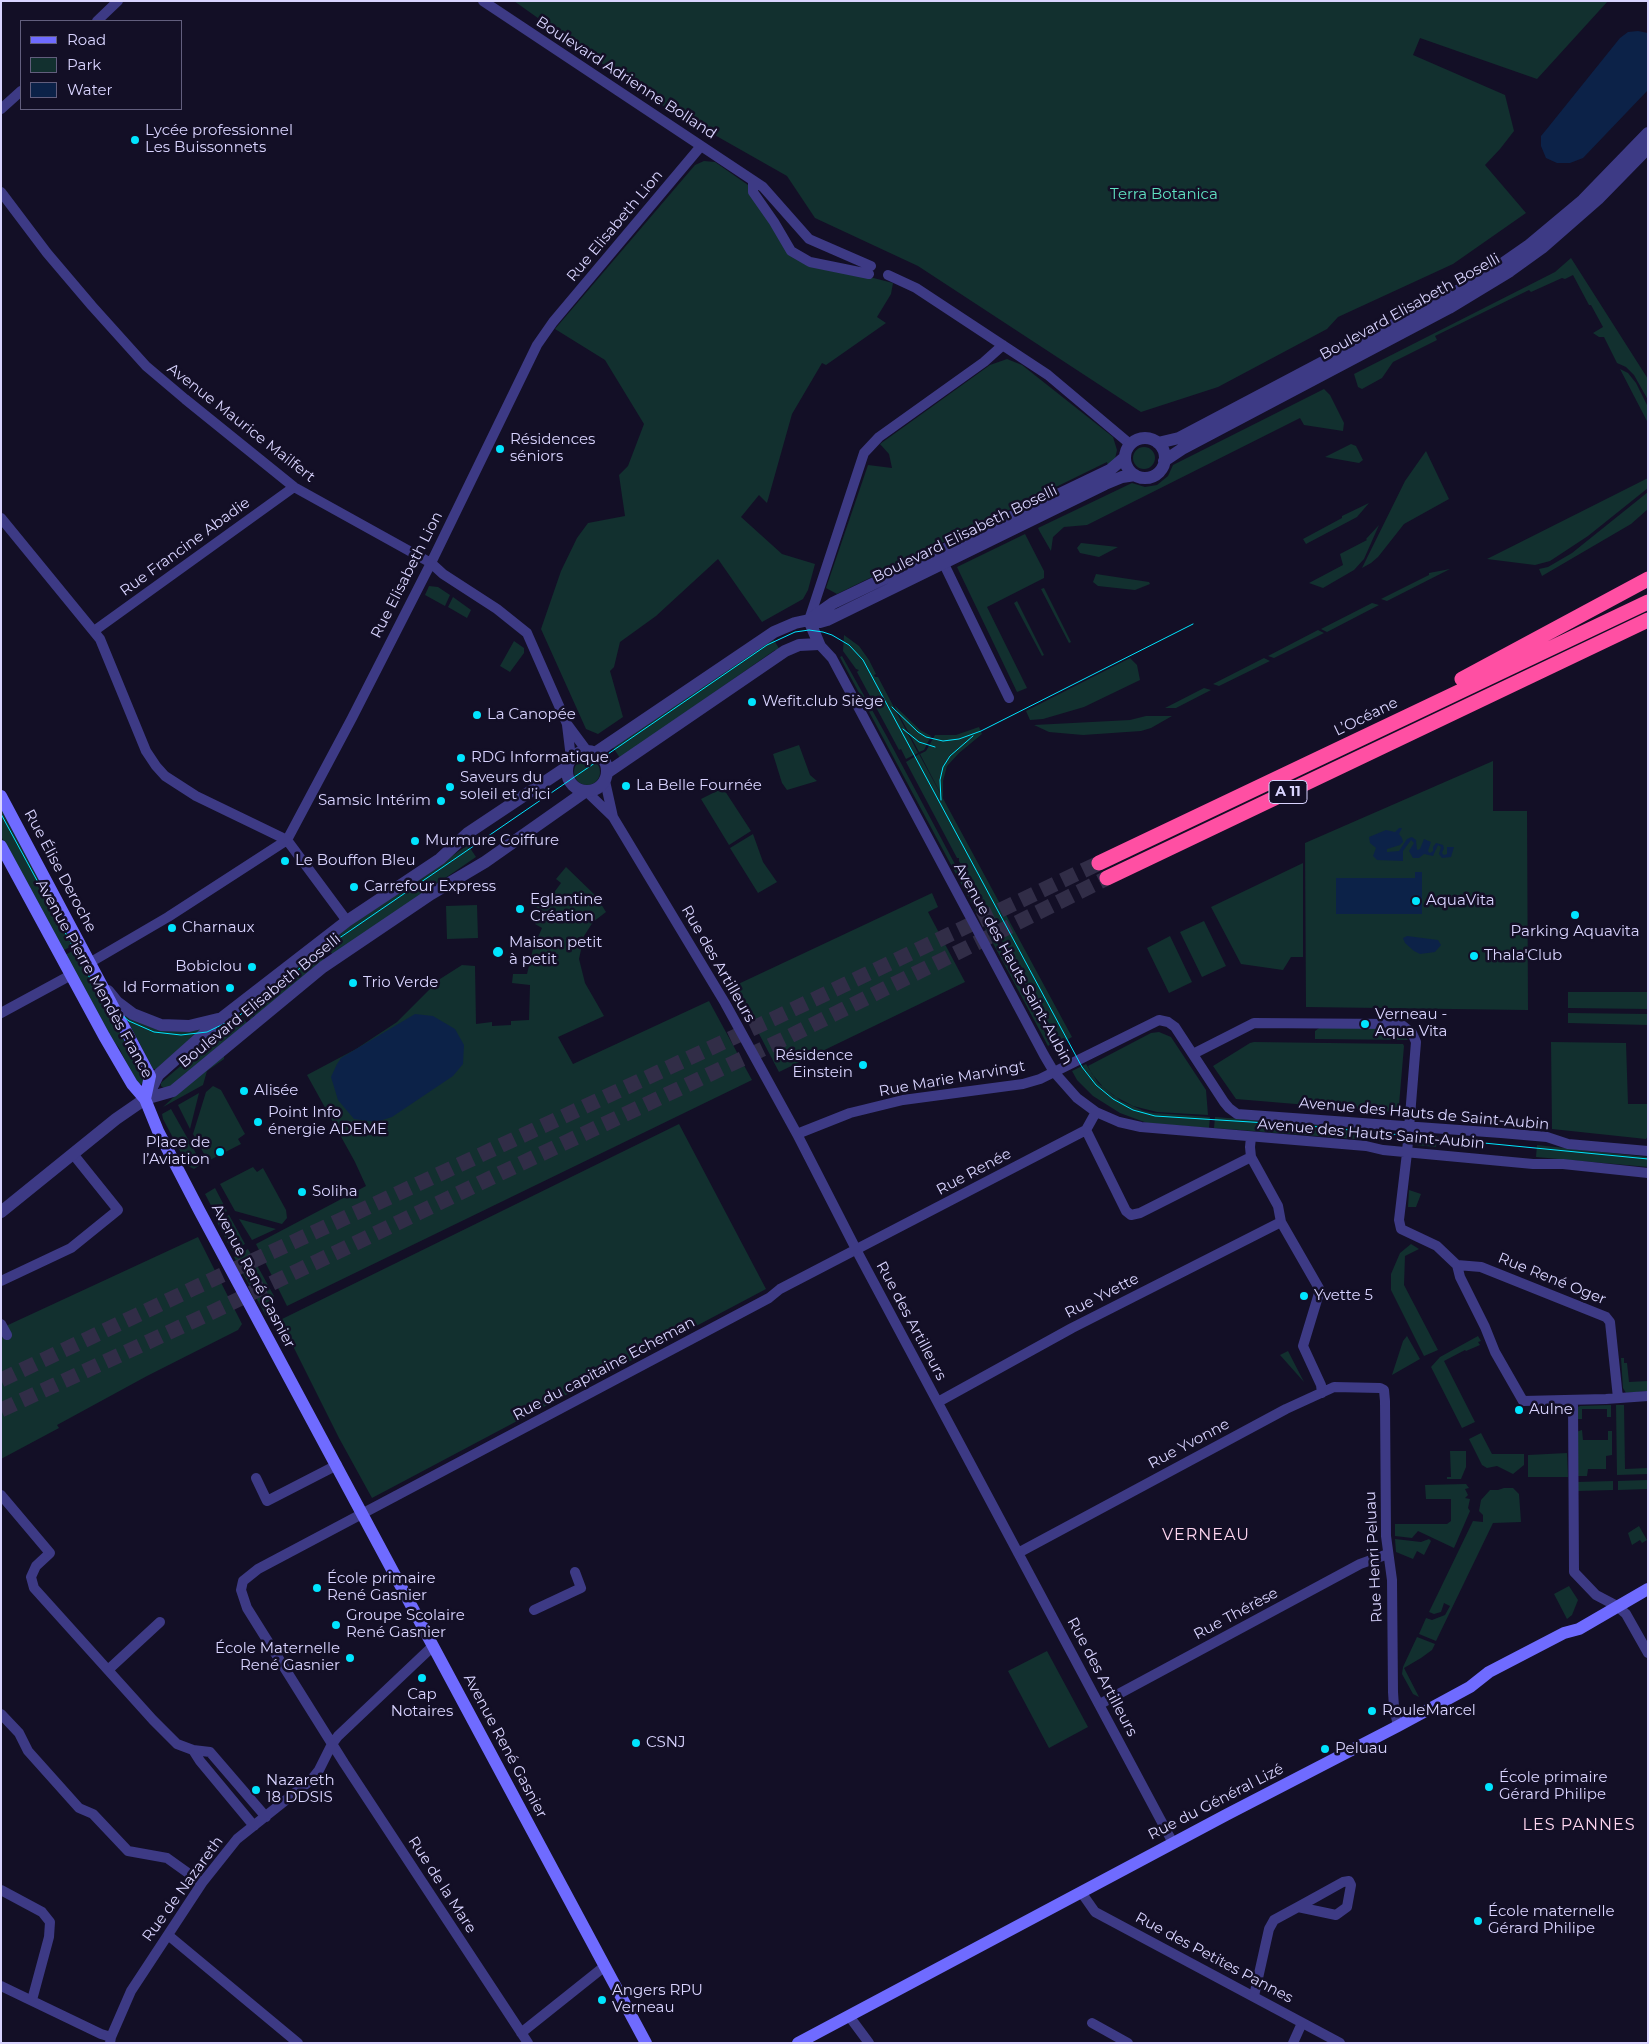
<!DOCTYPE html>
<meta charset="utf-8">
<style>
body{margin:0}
#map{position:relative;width:1649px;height:2044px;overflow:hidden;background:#130f26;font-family:Montserrat,sans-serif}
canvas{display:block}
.frame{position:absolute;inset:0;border:2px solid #d9d4ff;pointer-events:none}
.legend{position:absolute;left:20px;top:20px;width:162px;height:90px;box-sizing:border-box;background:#130f26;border:1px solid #625e7d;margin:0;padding:6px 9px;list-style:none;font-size:15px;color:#d9d4ff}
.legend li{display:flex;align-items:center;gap:10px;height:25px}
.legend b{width:25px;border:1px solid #625e7d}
</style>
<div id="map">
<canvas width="1649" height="2044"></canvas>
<div class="frame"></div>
<ul class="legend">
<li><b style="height:6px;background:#6f6bff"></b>Road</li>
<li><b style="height:14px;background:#12302f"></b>Park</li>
<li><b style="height:14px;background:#0c2248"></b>Water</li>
</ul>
</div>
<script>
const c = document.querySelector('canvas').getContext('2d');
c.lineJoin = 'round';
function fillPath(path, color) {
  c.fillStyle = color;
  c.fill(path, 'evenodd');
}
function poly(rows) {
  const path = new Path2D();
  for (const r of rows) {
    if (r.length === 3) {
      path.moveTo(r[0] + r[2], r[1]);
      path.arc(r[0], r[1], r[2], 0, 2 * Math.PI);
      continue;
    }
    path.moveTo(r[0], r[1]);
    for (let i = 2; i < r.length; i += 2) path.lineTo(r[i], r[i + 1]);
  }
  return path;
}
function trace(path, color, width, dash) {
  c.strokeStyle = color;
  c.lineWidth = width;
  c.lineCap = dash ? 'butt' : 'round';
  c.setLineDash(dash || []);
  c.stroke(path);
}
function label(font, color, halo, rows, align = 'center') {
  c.font = font + ' Montserrat,sans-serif';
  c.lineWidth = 5;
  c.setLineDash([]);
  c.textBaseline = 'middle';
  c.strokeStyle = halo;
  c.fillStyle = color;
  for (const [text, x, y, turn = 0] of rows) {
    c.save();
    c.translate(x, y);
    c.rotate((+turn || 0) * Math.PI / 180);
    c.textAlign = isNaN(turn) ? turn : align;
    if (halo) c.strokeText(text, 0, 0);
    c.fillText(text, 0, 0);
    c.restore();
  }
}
const green = poly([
 [514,1,1608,1,1537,79,1420,38,1413,55,1505,95,1514,131,1500,149,1485,165,1526,213,1453,264,1338,317,1327,329,1218,387,1141,412,918,266,815,218,787,176,653,100],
 [704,161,715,162,748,185,781,233,807,261,893,283,891,294,877,317,886,323,826,365,822,363,792,414,767,503,759,495,741,517,782,554,815,564,808,590,803,599,762,622,718,559,656,616,620,642,614,667,610,671,623,717,598,734,586,729,541,629,561,571,577,538,588,523,625,516,619,475,628,466,644,424,605,360,555,329,695,165],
 [1571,258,1648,379,1648,400,1634,375,1626,367,1617,363,1604,337,1599,337,1593,333,1603,327,1591,305,1589,305,1573,275,1565,279,1562,278,1531,292,1529,290,1435,336,1437,340,1393,362,1382,378,1362,389,1358,387,1354,374,1555,272],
 [1007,359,1022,365,1113,437,1117,450,1115,459,1108,467,1107,462,837,594,826,588,868,465,892,468,889,454,880,444,990,365],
 [1620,369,1628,373,1636,383,1648,407,1648,423],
 [1324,389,1330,395,1344,423,1343,431,1304,425,1300,418,1087,525,1064,527,1053,537,1051,551,1040,532,1038,528,1132,483,1145,487,1157,485,1168,476,1173,465],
 [1351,444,1356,446,1363,460,1359,463,1325,457],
 [1144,458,11],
 [1426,451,1449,499,1404,524,1378,557,1371,563,1362,568,1405,481],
 [1648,478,1648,488,1588,536,1550,561,1535,565,1487,559],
 [1648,492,1648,509,1631,524,1542,576,1539,569,1548,567,1572,553],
 [1369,503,1357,517,1306,544,1303,539,1342,518,1342,516],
 [1379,525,1364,559,1354,570,1323,588,1309,583,1343,565,1340,554,1367,540,1366,539],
 [1025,534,1044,571,1044,578,987,607,1027,688,1017,692,957,567],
 [1081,543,1118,547,1099,557,1080,553,1077,548],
 [1450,569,1387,601,1381,599,1429,575,1429,573],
 [1096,574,1149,582,1150,584,1135,590,1098,586,1093,582],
 [429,586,438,587,450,595,445,606,425,595],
 [1044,588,1071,642,1069,643,1041,589],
 [453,597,471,610,467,618,448,607],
 [1017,601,1044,655,1042,656,1014,603],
 [1372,603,1379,605,1327,632,1321,629],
 [1318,630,1324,633,1274,658,1268,656],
 [844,635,859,646,869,660,876,674,874,675,875,677,878,677,918,753,906,759,901,749,899,750,857,672,859,670,856,669,843,651],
 [772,637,780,650,775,650,620,758,612,746],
 [514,641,524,648,524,653,510,672,500,666],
 [842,656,886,735,1051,1044,1048,1046,843,663,840,657],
 [1130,658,1137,665,1140,680,1084,707,1043,719,1030,720,1026,711],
 [1264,658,1270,661,1219,686,1213,684],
 [1204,688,1211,690,1176,708,1165,708],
 [894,705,920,730,931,736,924,750,919,752],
 [1146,716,1172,716,1151,728,1141,731,1083,735,1049,732,1034,725,1130,720],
 [979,727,982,734,959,753,947,766,943,781,943,798,920,754,926,751,935,735,956,735],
 [799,745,810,775,817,781,787,790,782,783,773,754],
 [919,754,1072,1037,1058,1045,959,861,959,858,957,858,906,762],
 [587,772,13],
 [1493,761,1493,811,1527,811,1528,1010,1306,1007,1305,843],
 [723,788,751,831,729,845,701,799],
 [1,804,76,944,62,951,1,836],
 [753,834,763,862,777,882,758,893,730,848],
 [468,845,476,857,333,955,324,944],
 [1303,863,1303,957,1291,957,1283,970,1241,964,1211,907],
 [566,867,596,896,606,912,593,922,584,936,579,959,585,983,604,1016,558,1037,573,1064,709,1001,752,1080,287,1306,256,1244,366,1186,355,1162,307,1075,356,1049,397,1022,440,979,462,965,475,966,476,1024,492,1022,492,1026,511,1025,511,1021,529,1020,530,985,512,983,513,974,527,974,533,949,542,928,535,924,541,913,535,910,544,894,550,898,561,883,556,879],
 [932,893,938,907,928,912,965,982,779,1072,734,986],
 [477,905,478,938,447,939,446,906],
 [1204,921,1226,966,1202,977,1180,932],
 [1170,936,1192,982,1169,993,1147,948],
 [78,948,146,1074,143,1083,141,1084,137,1084,119,1048,103,1028,65,955],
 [316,950,325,961,256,1017,254,1015,251,1020,242,1009,248,1007,247,1005],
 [1568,992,1648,992,1648,1009,1568,1008],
 [123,1012,203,1028,156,1069,153,1069],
 [238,1012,247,1023,170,1087,164,1088,161,1086,161,1083,163,1081,184,1063,196,1047],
 [1568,1013,1648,1014,1648,1025,1568,1023],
 [1319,1028,1392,1028,1401,1032,1408,1040,1315,1039,1315,1031],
 [1159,1032,1171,1037,1206,1090,1208,1115,1157,1112,1133,1106,1114,1096,1103,1087,1092,1074,1088,1066,1151,1033],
 [1254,1042,1403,1044,1404,1046,1399,1105,1391,1112,1236,1099,1213,1066,1250,1043],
 [1551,1042,1626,1043,1628,1104,1648,1104,1648,1136,1646,1139,1552,1129],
 [224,1055,224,1059,207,1071,203,1085,163,1107,194,1078],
 [1086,1064,1098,1083,1121,1101,1144,1111,1154,1113,1210,1117,1209,1128,1147,1123,1120,1113,1093,1096,1077,1080,1072,1071],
 [213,1086,221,1090,245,1134,238,1139,241,1144,208,1161,193,1134,206,1092],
 [199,1093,190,1129,178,1105],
 [171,1109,202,1164,194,1169,188,1166,163,1119,162,1114],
 [1215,1117,1382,1130,1381,1141,1214,1128],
 [679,1124,766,1289,372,1498,339,1438,280,1320],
 [1416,1134,1437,1136,1436,1147,1415,1145],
 [1537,1145,1648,1157,1648,1167,1536,1157],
 [253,1167,257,1172,263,1168,286,1210,287,1218,282,1224,235,1211,220,1184],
 [215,1188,227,1211,219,1216,216,1215,205,1194],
 [1409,1190,1421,1194,1416,1207,1408,1207],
 [229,1215,245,1244,232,1251,217,1222],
 [239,1219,276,1229,252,1240],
 [198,1237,242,1324,238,1330,147,1376,57,1425,59,1428,1,1459,1,1331,8,1325],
 [1411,1244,1419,1249,1405,1256,1404,1285,1438,1350,1424,1356,1391,1290,1391,1274,1400,1253],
 [248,1249,274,1296,270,1314,266,1316,234,1257],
 [1407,1336,1420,1359,1392,1375,1403,1341],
 [1478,1336,1481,1341,1478,1342,1480,1345,1466,1351,1465,1350,1444,1361,1475,1422,1462,1428,1431,1367,1440,1357],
 [1288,1351,1304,1382,1280,1355],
 [1621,1358,1624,1358,1624,1363,1627,1363,1629,1382,1648,1381,1648,1391,1626,1393,1623,1388],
 [1611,1405,1611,1417,1607,1417,1607,1409,1582,1409,1582,1419,1577,1419,1578,1407,1580,1406],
 [1616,1405,1624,1405,1625,1469,1648,1468,1648,1474,1617,1475],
 [1582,1430,1583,1440,1608,1440,1608,1431,1612,1431,1612,1455,1606,1456,1606,1469,1588,1469,1587,1476,1577,1476,1576,1432],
 [1481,1433,1492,1454,1524,1454,1524,1465,1513,1474,1497,1466,1487,1468,1482,1465,1469,1439],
 [1450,1451,1466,1451,1466,1467,1461,1479,1447,1479,1447,1477,1451,1477],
 [1567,1453,1568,1477,1528,1477,1528,1455],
 [1648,1480,1648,1489,1618,1490,1618,1481],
 [1613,1481,1613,1490,1577,1491,1577,1482],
 [1466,1484,1469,1488,1465,1489,1468,1495,1465,1498,1470,1499,1468,1508,1470,1511,1454,1548,1418,1531,1412,1538,1395,1536,1395,1524,1447,1524,1451,1521,1451,1499,1426,1499,1425,1485],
 [1504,1488,1513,1488,1519,1494,1521,1522,1493,1523,1436,1641,1419,1634,1426,1618,1432,1620,1445,1615,1450,1606,1444,1603,1441,1612,1434,1614,1429,1612,1473,1521,1483,1522,1483,1515,1479,1511,1481,1500,1490,1490,1498,1490],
 [1639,1526,1647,1540,1642,1543,1640,1540,1632,1545,1628,1533],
 [1395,1539,1421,1542,1429,1539,1431,1541,1424,1555,1417,1551,1413,1559,1396,1552],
 [1569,1586,1578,1600,1572,1615,1567,1619,1554,1594],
 [1417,1637,1435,1644,1432,1650,1421,1658,1404,1668,1419,1697,1413,1694,1402,1674,1403,1667],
 [1047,1651,1088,1727,1049,1748,1008,1671]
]);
const water = poly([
 [1638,31,1648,33,1648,90,1583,158,1570,163,1557,163,1546,158,1541,146,1541,136,1546,130,1620,38,1628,32],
 [1399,828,1402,828,1399,834,1402,838,1403,842,1400,845,1387,849,1387,852,1399,851,1407,839,1412,837,1416,840,1417,850,1420,849,1424,839,1431,842,1428,851,1430,853,1433,851,1433,847,1436,843,1443,845,1444,848,1442,853,1444,855,1447,854,1447,847,1454,847,1451,857,1442,858,1439,854,1441,847,1438,845,1433,856,1424,854,1419,858,1413,858,1409,851,1414,843,1411,840,1403,851,1403,861,1377,860,1373,856,1376,848,1370,843,1369,837,1386,830,1395,832],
 [1415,872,1422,872,1422,914,1336,914,1336,878,1415,878],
 [1407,936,1438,940,1441,945,1435,952,1420,954,1414,951,1405,943,1403,938],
 [415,1014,433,1016,455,1029,464,1045,463,1064,453,1076,392,1117,376,1122,354,1119,338,1100,331,1077,337,1064,341,1058]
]);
const motorwayTunnel = poly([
 [1,1380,192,1289,773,1019,1099,863],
 [1,1410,204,1316,501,1173,784,1039,1107,878]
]);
const minor = poly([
 [483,1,763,187,809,239,871,266],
 [97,21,118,1],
 [1,109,21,91],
 [753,181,753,192,774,222,791,251,810,262,869,274],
 [1,192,47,253,92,306,146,366,185,399,294,487,431,563,443,574,497,609,527,633,567,724,587,751],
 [888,275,916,288,1048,375,1130,444],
 [1,518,100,639,146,751,156,766,165,776,196,796,287,840,347,921],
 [941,558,1009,698],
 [809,620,864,453,879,437,984,362,1003,345],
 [94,631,294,487],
 [819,644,832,658,1044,1055,1054,1072,1077,1098,1096,1112,1119,1122,1141,1127,1366,1146,1383,1150,1533,1164,1563,1164,1648,1173],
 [567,725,571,758],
 [605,781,613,817],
 [586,791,613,817,725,1003,797,1134,859,1255,1173,1843],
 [91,962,168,917,287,840,352,718,431,563,537,345,553,322,701,146],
 [1,1013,71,975],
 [1193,1054,1254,1023,1392,1024,1403,1026,1412,1033,1416,1042,1407,1153,1399,1220,1401,1229,1437,1246,1457,1265,1460,1277,1485,1327,1495,1352,1523,1401,1606,1399,1648,1396],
 [1086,1130,1126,1211,1131,1215,1140,1213,1251,1157],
 [797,1134,850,1113,903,1100,1023,1084,1040,1079,1159,1020,1168,1022,1175,1027,1224,1102,1229,1108,1237,1114,1501,1133,1547,1137,1568,1144,1648,1151],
 [1251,1137,1250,1147,1251,1157,1278,1206,1281,1222,1320,1290,1303,1346,1321,1385,1322,1393],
 [1457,1265,1481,1267,1606,1317,1610,1322,1618,1398],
 [1,1281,71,1248,118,1210,73,1154],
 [1,1324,7,1335],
 [1573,1400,1574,1572,1596,1595,1617,1606,1626,1614,1648,1653],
 [938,1402,1072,1328,1281,1222],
 [256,1478,267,1501,337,1465],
 [1,1495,50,1553,36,1566,31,1577,34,1588,153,1720,177,1744,193,1750,210,1752,266,1817],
 [1018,1553,1286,1409,1334,1387,1380,1388,1384,1390,1385,1401,1386,1536,1392,1580,1393,1692,1394,1707,1398,1726],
 [534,1610,581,1588,575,1572],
 [108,1670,160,1622],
 [1100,1704,1360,1564,1388,1554],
 [1,1714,19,1733,28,1751,79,1808,93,1814,128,1851,167,1858,202,1883],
 [193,1750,200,1761,254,1826],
 [1,1890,42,1912,50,1922,49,1937,32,2000],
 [1081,1892,1095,1912,1340,2043],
 [168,1935,298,2043],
 [1,1986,101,2034,111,2037],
 [1254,1996,1269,1929,1274,1920,1298,1907,1343,1882,1349,1881,1351,1885,1347,1907,1336,1915,1298,1907],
 [849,2016,869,2043],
 [1092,2023,1128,2043],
 [521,2033,605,1966],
 [110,2043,111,2037,131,1991,202,1883,237,1839,311,1780,319,1770,332,1744,338,1736,433,1646],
 [528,2043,344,1763,247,1608,241,1590,243,1581,258,1569,769,1298,780,1289,1086,1130,1096,1112],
 [1293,2043,1302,2023]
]);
const tertiary = poly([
 [1145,458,20],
 [1158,443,1179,438,1482,278,1528,246,1583,200,1648,133],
 [1164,461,1182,449,1449,308,1510,271,1542,248,1598,199,1648,148],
 [809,620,833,603,1110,470,1125,457],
 [587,771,20],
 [595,753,774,632,795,623,809,620,820,622,827,620,1105,484,1122,477,1135,475],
 [608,772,785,651,799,645,819,644,809,620],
 [108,991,117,1002,133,1014,161,1025,189,1026,218,1019],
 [148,1095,158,1075,223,1017,347,921,440,859,468,833,567,767],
 [1,1212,116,1119,145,1099,173,1091,323,967,431,894,485,862,586,791]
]);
const secondary = poly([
 [1,796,150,1076,145,1099],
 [1,846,104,1036,132,1084,145,1099,158,1131,199,1210,646,2043],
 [798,2043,1226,1815,1398,1726,1470,1687,1489,1672,1564,1633,1579,1629,1648,1589]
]);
const motorway = poly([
 [1462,679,1648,579],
 [1099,863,1648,602],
 [1107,878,1648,620]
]);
const tram = poly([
 [892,707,918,732,926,737,943,741,959,739,981,731,1193,624],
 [903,729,919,742,935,747],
 [941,800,940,780,943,767,950,756,973,736],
 [1,814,92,982,111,1007,129,1021,154,1032,181,1035,207,1032,236,1018,335,941,767,645,795,632,809,630,823,632,832,635,849,645,863,660,1082,1067,1096,1085,1113,1099,1133,1110,1155,1116,1299,1125,1648,1159]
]);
const markers = [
 [135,140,5,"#00e5ff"],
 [500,449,5,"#00e5ff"],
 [752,702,5,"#00e5ff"],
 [477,715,5,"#00e5ff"],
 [461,758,5,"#00e5ff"],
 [626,786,5,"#00e5ff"],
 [450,787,5,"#00e5ff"],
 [441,801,5,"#00e5ff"],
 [415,841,5,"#00e5ff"],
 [285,861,5,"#00e5ff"],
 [354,887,5,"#00e5ff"],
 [1416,901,5,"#00e5ff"],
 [520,909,5,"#00e5ff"],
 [1575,915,5,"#00e5ff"],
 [172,928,5,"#00e5ff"],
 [498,952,6,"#00e5ff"],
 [1474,956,5,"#00e5ff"],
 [252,967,5,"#00e5ff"],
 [353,983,5,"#00e5ff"],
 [230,988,5,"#00e5ff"],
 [1365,1024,5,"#00e5ff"],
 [863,1065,5,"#00e5ff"],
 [244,1091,5,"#00e5ff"],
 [258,1122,5,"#00e5ff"],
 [220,1152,5,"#00e5ff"],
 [302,1192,5,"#00e5ff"],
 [1304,1296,5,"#00e5ff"],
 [1519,1410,5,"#00e5ff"],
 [317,1588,5,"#00e5ff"],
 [336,1625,5,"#00e5ff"],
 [350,1658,5,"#00e5ff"],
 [422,1678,5,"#00e5ff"],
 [1372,1711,5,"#00e5ff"],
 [636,1743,5,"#00e5ff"],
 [1325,1749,5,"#00e5ff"],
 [1489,1787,5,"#00e5ff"],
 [256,1790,5,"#00e5ff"],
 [1478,1921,5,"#00e5ff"],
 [602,2000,5,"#00e5ff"]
];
const shields = [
 [1288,792,38]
];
const shieldNames = [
 ["A 11",1288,792]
];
const streetNames = [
 ["Boulevard Adrienne Bolland",626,78,33],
 ["Rue Elisabeth Lion",615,226,-50],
 ["Boulevard Elisabeth Boselli",1410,307,-29],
 ["Avenue Maurice Mailfert",241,423,38],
 ["Boulevard Elisabeth Boselli",965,534,-26],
 ["Rue Francine Abadie",185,547,-36],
 ["Rue Elisabeth Lion",407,575,-63],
 ["L’Océane",1366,717,-26],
 ["Rue Élise Deroche",60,871,62],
 ["Rue des Artilleurs",718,964,60],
 ["Avenue des Hauts Saint-Aubin",1013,964,61],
 ["Avenue Pierre Mendès France",94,979,61],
 ["Boulevard Elisabeth Boselli",260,1001,-39],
 ["Rue Marie Marvingt",952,1079,-10],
 ["Avenue des Hauts de Saint-Aubin",1424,1114,5],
 ["Avenue des Hauts Saint-Aubin",1371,1134,5],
 ["Rue Renée",974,1172,-28],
 ["Avenue René Gasnier",253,1276,62],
 ["Rue René Oger",1552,1279,22],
 ["Rue Yvette",1102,1296,-27],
 ["Rue des Artilleurs",911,1321,62],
 ["Rue du capitaine Echeman",604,1369,-28],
 ["Rue Yvonne",1189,1444,-28],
 ["Rue Henri Peluau",1374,1557,-93],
 ["Rue Thérèse",1236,1614,-28],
 ["Rue des Artilleurs",1102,1677,62],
 ["Avenue René Gasnier",505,1746,62],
 ["Rue du Général Lizé",1216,1802,-27],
 ["Rue de la Mare",442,1885,57],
 ["Rue de Nazareth",183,1889,-54],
 ["Rue des Petites Pannes",1214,1958,28]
];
const poiNames = [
 ["Lycée professionnel",145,131],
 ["Les Buissonnets",145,148],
 ["Résidences",510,440],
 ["séniors",510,457],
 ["Wefit.club Siège",762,702],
 ["La Canopée",487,715],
 ["RDG Informatique",471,758],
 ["Saveurs du",460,778],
 ["soleil et d’ici",460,795],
 ["La Belle Fournée",636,786],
 ["Samsic Intérim",431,801,"right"],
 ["Murmure Coiffure",425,841],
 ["Le Bouffon Bleu",295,861],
 ["Carrefour Express",364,887],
 ["Eglantine",530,900],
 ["Création",530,917],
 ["AquaVita",1426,901],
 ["Charnaux",182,928],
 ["Parking Aquavita",1575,932,"center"],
 ["Maison petit",509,943],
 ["à petit",509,960],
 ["Thala'Club",1484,956],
 ["Bobiclou",242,967,"right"],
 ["Trio Verde",363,983],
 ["Id Formation",220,988,"right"],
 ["Verneau -",1375,1015],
 ["Aqua Vita",1375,1032],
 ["Résidence",853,1056,"right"],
 ["Einstein",853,1073,"right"],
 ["Alisée",254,1091],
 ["Point Info",268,1113],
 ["énergie ADEME",268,1130],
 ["Place de",210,1143,"right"],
 ["l’Aviation",210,1160,"right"],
 ["Soliha",312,1192],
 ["Yvette 5",1314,1296],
 ["Aulne",1529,1410],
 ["École primaire",327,1579],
 ["René Gasnier",327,1596],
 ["Groupe Scolaire",346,1616],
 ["René Gasnier",346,1633],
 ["École Maternelle",340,1649,"right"],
 ["René Gasnier",340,1666,"right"],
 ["Cap",422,1695,"center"],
 ["Notaires",422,1712,"center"],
 ["RouleMarcel",1382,1711],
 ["CSNJ",646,1743],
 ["Peluau",1335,1749],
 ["École primaire",1499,1778],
 ["Gérard Philipe",1499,1795],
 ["Nazareth",266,1781],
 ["18 DDSIS",266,1798],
 ["École maternelle",1488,1912],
 ["Gérard Philipe",1488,1929],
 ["Angers RPU",612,1991],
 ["Verneau",612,2008]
];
const parkNames = [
 ["Terra Botanica",1164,195]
];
const neighbourhoodNames = [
 ["VERNEAU",1206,1535],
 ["LES PANNES",1579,1825]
];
fillPath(green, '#12302f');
fillPath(water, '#0c2248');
trace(motorwayTunnel, '#312d47', 15, [15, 8]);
trace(minor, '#3d3a85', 10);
trace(tertiary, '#3d3a85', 12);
trace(secondary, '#6f6bff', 12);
trace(motorway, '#ff4fa3', 15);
trace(tram, '#00e5ff', 1);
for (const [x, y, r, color] of markers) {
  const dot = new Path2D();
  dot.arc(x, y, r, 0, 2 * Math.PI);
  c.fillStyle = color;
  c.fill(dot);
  trace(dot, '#130f26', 2);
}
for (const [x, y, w] of shields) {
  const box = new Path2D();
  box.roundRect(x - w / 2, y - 11.5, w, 23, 4);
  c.fillStyle = '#130f26';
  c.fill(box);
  trace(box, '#d9d4ff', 1);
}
label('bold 14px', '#d9d4ff', null, shieldNames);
label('15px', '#d9d4ff', '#130f26', streetNames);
label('15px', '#d9d4ff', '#130f26', poiNames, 'left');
label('15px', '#5fe0c0', '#130f26', parkNames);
c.letterSpacing = '1px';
label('16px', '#ffd6f0', '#130f26', neighbourhoodNames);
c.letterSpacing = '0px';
</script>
